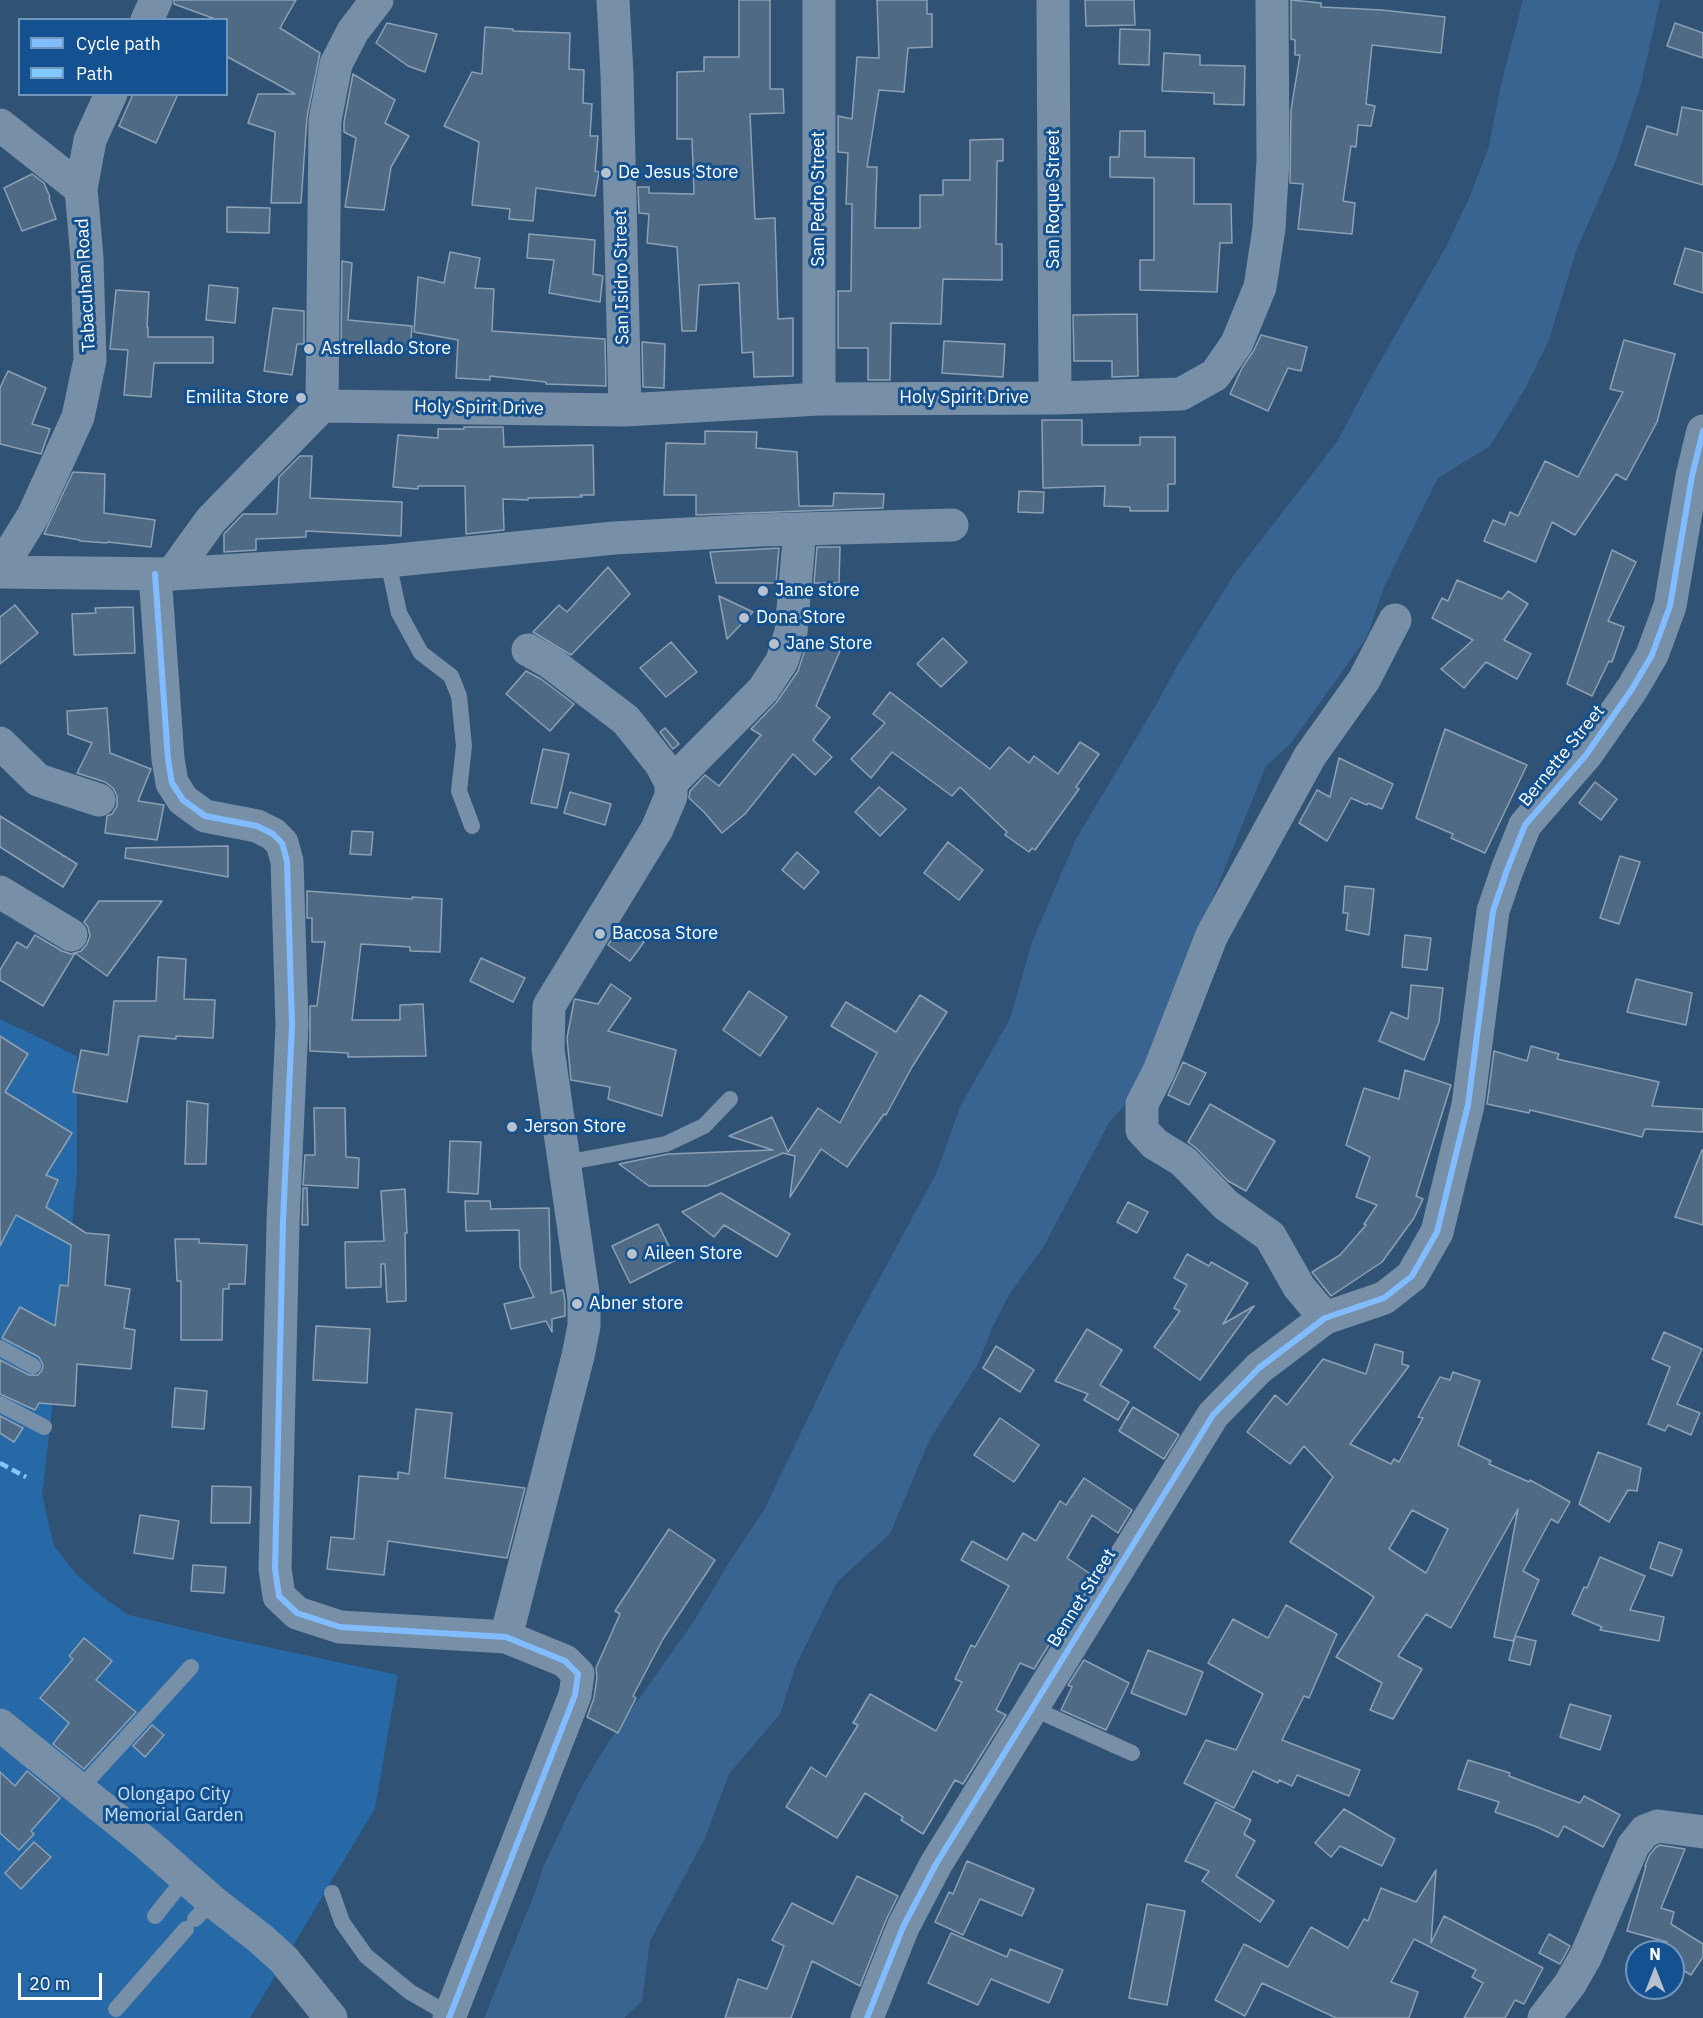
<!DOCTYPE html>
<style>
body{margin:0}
#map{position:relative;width:1703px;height:2018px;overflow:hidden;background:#305274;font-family:"IBM Plex Sans",sans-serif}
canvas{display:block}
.legend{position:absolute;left:18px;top:18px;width:210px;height:78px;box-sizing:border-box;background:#145190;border:2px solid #7297bc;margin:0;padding:8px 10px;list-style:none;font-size:18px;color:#fff}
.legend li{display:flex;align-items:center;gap:12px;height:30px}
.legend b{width:30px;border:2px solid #7297bc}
.north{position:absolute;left:1625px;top:1940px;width:60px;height:60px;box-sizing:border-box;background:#145190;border:2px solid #7297bc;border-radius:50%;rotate:0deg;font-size:16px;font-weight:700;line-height:24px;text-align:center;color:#fff}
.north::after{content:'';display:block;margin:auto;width:21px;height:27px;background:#b7c2ce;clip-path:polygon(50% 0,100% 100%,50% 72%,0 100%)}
.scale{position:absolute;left:18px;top:1973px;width:84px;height:27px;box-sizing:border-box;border:3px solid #fff;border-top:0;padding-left:8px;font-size:18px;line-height:21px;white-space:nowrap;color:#fff;-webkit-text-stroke:4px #145190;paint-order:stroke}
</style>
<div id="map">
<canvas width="1703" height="2018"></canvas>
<ul class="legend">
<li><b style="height:8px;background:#80bcff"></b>Cycle path</li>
<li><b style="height:8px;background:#80caff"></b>Path</li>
</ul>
<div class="north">N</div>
<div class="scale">20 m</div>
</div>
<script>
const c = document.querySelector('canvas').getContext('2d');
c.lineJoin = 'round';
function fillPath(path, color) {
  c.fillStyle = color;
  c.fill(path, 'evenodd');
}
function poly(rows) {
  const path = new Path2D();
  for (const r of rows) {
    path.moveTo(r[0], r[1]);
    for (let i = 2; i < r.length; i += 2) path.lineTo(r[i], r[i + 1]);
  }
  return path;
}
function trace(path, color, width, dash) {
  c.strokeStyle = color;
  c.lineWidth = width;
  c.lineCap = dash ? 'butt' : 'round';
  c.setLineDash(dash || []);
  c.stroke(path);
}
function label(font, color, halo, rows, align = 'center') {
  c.font = font + ' "IBM Plex Sans",sans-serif';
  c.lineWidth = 6;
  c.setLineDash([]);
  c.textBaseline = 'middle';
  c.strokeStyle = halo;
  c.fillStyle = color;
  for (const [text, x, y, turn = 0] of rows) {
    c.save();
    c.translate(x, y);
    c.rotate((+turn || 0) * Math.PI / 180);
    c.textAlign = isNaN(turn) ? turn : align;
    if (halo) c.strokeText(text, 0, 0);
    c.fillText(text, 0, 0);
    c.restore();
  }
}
const green = poly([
 [0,1019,77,1056,77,1173,66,1290,42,1495,54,1546,76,1574,104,1598,129,1615,230,1639,398,1675,375,1808,250,2018,0,2018]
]);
const water = poly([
 [1523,0,1660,0,1641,85,1616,160,1576,251,1549,340,1525,389,1490,446,1438,478,1384,587,1367,637,1291,743,1266,766,1133,1096,1110,1121,1044,1246,1009,1295,992,1328,979,1362,929,1441,890,1534,837,1582,796,1665,780,1714,729,1774,705,1838,650,1941,642,2001,624,2018,484,2018,536,1890,543,1867,582,1786,609,1741,694,1621,730,1561,764,1510,839,1353,936,1174,961,1105,1010,1019,1032,942,1076,839,1156,705,1177,666,1233,576,1337,442,1374,372,1446,247,1470,196,1489,146,1500,89]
]);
const building = poly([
 [174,0,296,0,280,28,320,53,307,117,301,203,271,203,275,132,248,123,258,94,295,94,226,56,226,20,218,20,174,4,174,0],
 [739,0,770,0,770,89,783,89,784,113,750,114,755,219,775,218,778,319,793,318,793,376,754,377,753,352,742,353,739,283,699,285,696,331,682,331,677,247,647,243,649,214,639,213,638,187,649,187,649,193,694,194,692,139,677,139,677,72,704,71,704,57,739,57,739,0],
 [877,0,927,0,927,14,932,14,932,47,908,48,904,92,879,90,867,167,877,167,875,228,920,228,920,195,943,195,943,180,970,180,970,140,1003,139,1003,161,997,161,996,244,1002,244,1002,280,943,279,941,324,891,323,890,380,868,380,868,348,838,348,838,291,851,291,852,204,846,204,848,153,838,152,838,116,852,119,857,57,879,58,877,0],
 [1085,0,1134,0,1135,25,1086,26,1085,0],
 [1291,0,1321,3,1321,7,1382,10,1445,17,1441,53,1372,45,1366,104,1375,106,1371,126,1358,125,1356,147,1351,146,1343,201,1355,203,1352,234,1298,229,1303,184,1290,183,1291,110,1300,55,1295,55,1295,40,1291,39,1291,0],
 [387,23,437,34,425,72,408,66,376,43,387,23],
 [1675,23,1703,33,1703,58,1667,46,1675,23],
 [485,27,513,29,513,31,570,33,569,69,584,70,583,103,592,104,590,136,598,136,595,171,599,172,595,196,536,188,533,221,509,219,510,209,472,205,479,142,444,126,472,72,482,74,485,27],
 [1120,29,1150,30,1149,65,1119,64,1120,29],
 [1164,53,1200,55,1200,65,1245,66,1244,105,1214,104,1214,93,1162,91,1164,53],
 [353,74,395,100,385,123,409,136,391,167,384,210,345,207,356,138,344,132,344,122,353,74],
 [133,94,178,94,156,143,119,126,133,94],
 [1682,107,1703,111,1703,185,1635,165,1647,126,1677,135,1682,107],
 [1120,131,1145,131,1145,157,1194,158,1194,204,1231,204,1232,243,1220,243,1217,292,1140,290,1140,260,1154,260,1154,178,1110,177,1110,157,1119,157,1120,131],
 [32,174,44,183,50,197,49,198,56,219,22,231,4,188,32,174],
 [227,207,270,208,269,233,227,232,227,207],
 [529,234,595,240,593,274,603,276,600,302,549,293,554,260,527,258,529,234],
 [1685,248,1703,253,1703,293,1674,284,1685,248],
 [450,252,480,258,475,288,494,289,492,331,605,339,606,386,546,384,546,382,490,376,490,380,456,378,458,340,414,332,418,277,444,283,450,252],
 [342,261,352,263,348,320,412,326,410,350,343,344,341,346,342,261],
 [209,285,238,288,235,323,206,320,209,285],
 [116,290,149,292,147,327,148,327,148,337,213,337,213,363,154,363,151,397,124,395,128,350,110,349,116,290],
 [273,308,304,311,304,344,297,344,292,375,264,371,273,308],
 [1137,314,1138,376,1112,377,1112,361,1074,361,1073,315,1137,314],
 [1261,335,1307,347,1301,371,1288,368,1268,411,1230,394,1242,368,1254,350,1261,335],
 [1624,340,1675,354,1657,422,1626,480,1616,474,1575,535,1552,522,1536,562,1484,541,1493,520,1505,525,1510,512,1518,516,1545,461,1578,477,1623,392,1610,389,1624,340],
 [944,341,1005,344,1003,377,942,373,944,341],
 [642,342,665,344,664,388,643,387,642,342],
 [8,371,46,388,32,424,50,429,41,454,0,444,0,388,8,371],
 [1042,420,1082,420,1082,445,1140,445,1140,437,1175,437,1175,484,1168,484,1168,511,1130,511,1130,507,1104,506,1105,486,1043,488,1042,420],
 [464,427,503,427,504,447,593,445,594,495,580,495,582,497,528,498,528,500,503,499,504,530,466,534,465,486,418,486,418,489,393,487,398,435,438,438,438,429,464,429,464,427],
 [705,431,757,432,756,448,797,452,799,506,833,506,834,493,884,494,883,508,696,515,696,495,664,495,666,443,705,444,705,431],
 [300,456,312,456,310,498,402,502,401,536,306,531,306,537,256,539,256,550,224,552,224,534,243,514,277,514,279,477,300,456],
 [73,472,105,474,104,513,155,520,151,547,108,542,107,543,80,541,80,540,44,534,73,472],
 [1019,491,1044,492,1043,513,1018,512,1019,491],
 [817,547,840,547,839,583,814,583,817,547],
 [779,548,776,583,716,583,710,552,779,548],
 [1612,550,1636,562,1608,621,1624,627,1612,662,1609,661,1592,696,1567,684,1612,550],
 [608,567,630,594,571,655,533,632,559,605,567,612,608,567],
 [1457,580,1502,599,1508,591,1528,604,1504,640,1531,654,1517,679,1486,662,1464,688,1441,669,1473,640,1432,618,1442,598,1448,601,1457,580],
 [719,596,753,612,727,639,719,596],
 [15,605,38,633,0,664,0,617,15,605],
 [133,607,135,653,74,655,72,614,96,613,95,608,133,607],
 [809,637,840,651,816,706,830,717,813,740,832,757,815,775,793,754,745,814,722,833,704,812,689,798,690,791,705,775,719,786,761,735,751,729,776,703,798,671,809,637],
 [943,638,967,662,941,687,917,664,943,638],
 [671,642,697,672,666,697,640,668,671,642],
 [526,671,541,679,574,704,550,731,506,694,526,671],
 [890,692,990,769,1009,747,1029,763,1034,756,1058,774,1080,742,1099,754,1076,787,1079,789,1035,850,1032,848,1029,852,1005,835,1007,832,960,787,952,796,892,752,871,778,851,759,885,723,873,714,890,692],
 [107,708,110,753,151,769,138,801,164,805,157,840,105,833,107,816,112,814,117,806,117,796,113,788,105,782,77,773,92,743,68,734,67,711,107,708],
 [665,728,679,744,673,749,660,732,665,728],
 [1445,729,1527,765,1485,853,1451,838,1453,834,1416,818,1445,729],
 [543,749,569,754,557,808,531,803,543,749],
 [1339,758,1393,784,1382,809,1368,803,1367,805,1351,798,1327,841,1299,823,1317,790,1330,797,1339,758],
 [1595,782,1617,799,1601,820,1579,803,1595,782],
 [879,787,906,809,880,836,855,812,879,787],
 [570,792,611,804,605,825,564,813,570,792],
 [0,816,77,864,63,887,0,847,0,816],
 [352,831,373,832,371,855,350,854,352,831],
 [948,842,983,870,959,900,924,873,948,842],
 [228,846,228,877,125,858,126,848,228,846],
 [797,852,819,872,804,889,782,870,797,852],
 [1620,856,1640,862,1619,924,1600,918,1620,856],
 [1345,886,1374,889,1369,935,1346,930,1348,913,1343,913,1345,886],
 [307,891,412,899,412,897,442,899,440,952,410,951,410,947,361,944,352,1020,400,1020,400,1005,423,1004,426,1056,348,1057,348,1053,310,1051,310,1006,317,1006,325,942,312,942,312,918,307,918,307,891],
 [99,901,162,901,107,976,75,953,43,1006,0,980,0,970,17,942,27,948,35,935,62,951,71,954,81,951,87,944,90,936,88,927,84,922,99,901],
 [621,925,644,942,630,961,608,945,621,925],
 [1405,935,1431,938,1427,970,1402,967,1405,935],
 [158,957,186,959,184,999,215,1000,213,1038,176,1036,176,1039,139,1036,127,1102,73,1092,81,1050,108,1055,114,1001,156,1001,158,957],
 [481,958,525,978,513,1002,470,981,481,958],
 [1636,979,1692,993,1686,1025,1627,1012,1636,979],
 [611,984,631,998,608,1031,676,1050,662,1116,608,1099,610,1087,571,1080,567,1038,574,1001,575,999,598,1004,611,984],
 [1411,985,1443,988,1439,1022,1424,1060,1379,1041,1391,1012,1408,1019,1411,985],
 [749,991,787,1017,760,1056,723,1030,749,991],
 [920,995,947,1012,912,1067,886,1115,884,1114,847,1167,821,1149,790,1197,795,1156,783,1153,707,1186,649,1186,619,1164,668,1154,773,1150,729,1136,772,1117,788,1152,818,1108,840,1123,877,1053,831,1026,846,1002,896,1032,920,995],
 [0,1036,28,1054,5,1092,72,1133,46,1175,58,1180,46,1207,86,1233,109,1235,105,1285,130,1289,124,1328,135,1330,131,1369,77,1364,75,1406,39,1403,35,1410,0,1394,0,1360,29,1375,38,1375,42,1370,43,1365,39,1357,2,1338,20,1307,55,1326,60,1285,68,1286,71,1245,16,1215,0,1246,0,1036],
 [1531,1046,1559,1054,1557,1059,1659,1082,1652,1106,1703,1109,1703,1132,1645,1129,1642,1137,1530,1110,1529,1113,1487,1104,1494,1051,1527,1061,1531,1046],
 [1183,1062,1206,1073,1189,1105,1168,1095,1183,1062],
 [1405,1070,1451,1085,1416,1196,1423,1199,1414,1218,1382,1262,1331,1296,1312,1272,1340,1255,1366,1225,1364,1224,1377,1205,1356,1197,1370,1157,1346,1145,1364,1088,1399,1099,1405,1070],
 [187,1101,208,1104,206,1164,185,1164,187,1101],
 [1210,1104,1275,1141,1246,1191,1228,1181,1196,1148,1188,1142,1210,1104],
 [314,1108,345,1108,346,1157,359,1158,358,1188,303,1185,305,1155,315,1155,314,1108],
 [450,1141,481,1142,478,1194,448,1192,450,1141],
 [1702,1150,1703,1150,1703,1225,1675,1217,1702,1150],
 [303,1188,307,1188,308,1225,302,1225,303,1188],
 [405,1189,407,1233,405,1233,406,1301,387,1302,385,1264,381,1264,381,1287,346,1288,345,1242,384,1241,381,1191,405,1189],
 [721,1193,790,1234,777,1257,724,1225,714,1237,682,1212,721,1193],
 [465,1201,490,1201,491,1209,549,1208,551,1293,563,1290,565,1301,565,1316,552,1319,552,1332,546,1321,511,1329,504,1304,534,1297,520,1267,519,1230,466,1231,465,1201],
 [1128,1202,1148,1212,1137,1233,1117,1222,1128,1202],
 [658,1224,676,1260,630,1283,612,1246,658,1224],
 [175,1239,199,1239,199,1243,247,1245,245,1284,229,1284,229,1289,223,1289,222,1340,181,1340,181,1281,177,1281,175,1239],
 [1187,1254,1209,1266,1211,1262,1248,1283,1223,1324,1254,1306,1200,1380,1154,1347,1180,1311,1174,1308,1187,1285,1174,1278,1187,1254],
 [316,1326,370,1329,367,1383,313,1380,316,1326],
 [1087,1329,1122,1350,1100,1385,1129,1402,1118,1420,1084,1400,1088,1394,1055,1381,1087,1329],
 [1664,1332,1702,1349,1677,1404,1700,1413,1691,1435,1668,1425,1665,1431,1648,1424,1670,1367,1652,1359,1664,1332],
 [1375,1344,1403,1352,1402,1364,1409,1366,1350,1444,1391,1464,1394,1459,1399,1462,1423,1418,1418,1417,1440,1377,1450,1380,1453,1372,1480,1381,1458,1445,1491,1461,1489,1464,1529,1482,1530,1480,1570,1502,1558,1523,1551,1519,1523,1571,1539,1580,1515,1636,1536,1641,1530,1665,1509,1660,1515,1637,1513,1641,1494,1637,1518,1509,1451,1628,1426,1614,1398,1656,1422,1669,1393,1719,1370,1710,1382,1683,1336,1657,1374,1597,1290,1542,1333,1477,1304,1446,1290,1464,1247,1432,1275,1395,1287,1405,1323,1359,1366,1374,1375,1344],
 [1412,1510,1448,1529,1426,1573,1389,1549,1412,1510],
 [996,1346,1034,1370,1020,1392,983,1368,996,1346],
 [175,1388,207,1391,204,1429,172,1427,175,1388],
 [1133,1407,1179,1435,1164,1459,1119,1431,1133,1407],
 [416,1409,452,1413,445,1478,525,1488,507,1558,388,1541,384,1575,327,1569,331,1537,354,1539,359,1476,398,1479,398,1472,409,1474,416,1409],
 [0,1416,23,1428,14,1442,0,1433,0,1416],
 [1000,1418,1039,1445,1014,1482,974,1455,1000,1418],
 [1598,1452,1641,1468,1637,1491,1628,1490,1609,1522,1579,1504,1598,1452],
 [1084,1478,1132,1510,1118,1533,1092,1515,1067,1558,1092,1575,1034,1669,1020,1663,996,1710,1006,1715,963,1784,955,1780,923,1834,901,1820,903,1817,865,1793,837,1838,786,1807,811,1767,826,1777,858,1725,853,1723,870,1694,936,1731,962,1682,955,1679,971,1645,975,1647,1009,1586,961,1560,972,1541,1007,1560,1023,1533,1036,1541,1060,1501,1066,1505,1084,1478],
 [212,1486,251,1487,250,1523,211,1523,212,1486],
 [140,1515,179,1521,173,1559,134,1553,140,1515],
 [669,1529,715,1560,663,1639,633,1696,636,1698,618,1733,587,1717,594,1698,597,1677,596,1668,620,1614,615,1611,669,1529],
 [1659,1542,1682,1550,1672,1576,1650,1568,1659,1542],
 [1600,1557,1645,1576,1630,1610,1664,1617,1659,1641,1600,1630,1602,1627,1572,1614,1584,1587,1587,1588,1600,1557],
 [193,1565,226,1567,224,1593,191,1591,193,1565],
 [1286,1605,1337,1634,1309,1698,1304,1696,1282,1740,1360,1770,1349,1796,1297,1775,1292,1786,1279,1780,1278,1783,1253,1771,1234,1808,1184,1783,1206,1740,1236,1750,1263,1694,1208,1663,1233,1619,1268,1638,1286,1605],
 [84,1638,112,1661,96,1680,136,1712,84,1769,53,1744,69,1723,40,1698,73,1659,69,1656,84,1638],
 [1148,1650,1203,1672,1186,1715,1131,1693,1148,1650],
 [1084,1660,1129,1683,1106,1730,1061,1710,1072,1687,1068,1685,1084,1660],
 [1570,1704,1611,1716,1600,1750,1560,1737,1570,1704],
 [152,1725,164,1735,145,1757,133,1746,152,1725],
 [1468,1760,1510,1773,1509,1776,1580,1803,1584,1796,1620,1815,1603,1847,1564,1826,1558,1837,1537,1827,1495,1812,1499,1802,1458,1789,1468,1760],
 [27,1771,60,1798,31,1831,34,1834,19,1850,0,1833,0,1772,15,1786,27,1771],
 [1216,1802,1251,1820,1244,1834,1255,1841,1236,1876,1274,1901,1260,1922,1202,1881,1209,1871,1185,1861,1216,1802],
 [1344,1809,1395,1839,1382,1866,1340,1846,1331,1857,1315,1843,1344,1809],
 [34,1842,51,1857,21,1889,5,1873,34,1842],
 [1660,1845,1685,1849,1661,1908,1674,1912,1671,1924,1703,1944,1703,1957,1691,1975,1673,1964,1673,1952,1660,1952,1667,1942,1627,1931,1646,1866,1645,1866,1649,1856,1656,1847,1660,1845],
 [967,1861,1034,1889,1022,1916,980,1899,963,1935,935,1922,949,1892,953,1894,967,1861],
 [1436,1870,1431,1943,1444,1916,1543,1968,1524,2004,1515,2000,1505,2018,1464,2018,1483,1983,1472,1977,1476,1970,1414,1939,1391,1982,1418,1992,1409,2018,1336,2018,1262,1983,1245,2016,1215,2000,1244,1944,1288,1967,1311,1927,1348,1948,1364,1919,1368,1921,1381,1888,1416,1902,1436,1870],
 [857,1876,898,1896,886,1920,860,1986,812,1961,791,2018,725,2018,738,1979,767,1989,784,1946,772,1940,792,1903,833,1924,857,1876],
 [1147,1904,1185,1911,1167,2005,1129,1998,1147,1904],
 [951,1933,1007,1957,1010,1949,1063,1970,1049,2003,991,1979,978,2005,928,1983,951,1933],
 [1549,1934,1570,1946,1560,1964,1539,1953,1549,1934]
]);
const lane = poly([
 [388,561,399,613,421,653,451,676,459,696,464,746,459,791,472,826],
 [565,1163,666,1144,704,1126,730,1099],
 [0,1348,33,1366],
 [0,1404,44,1427],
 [1032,1708,1132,1753],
 [79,1790,191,1667],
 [332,1893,342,1922,366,1956,410,1992,450,2015],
 [155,1916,186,1877],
 [195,1919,212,1901],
 [116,2009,186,1929]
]);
const street = poly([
 [613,0,617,74,625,410],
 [1053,0,1055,398],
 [147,20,156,0],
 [0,125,81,189],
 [819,399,819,0],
 [322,406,625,410,819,399,1055,398,1181,394,1215,375,1237,343,1260,287,1269,228,1273,160,1272,0],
 [0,569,33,516,78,417,90,360,87,258,81,189,90,140,111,94],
 [0,572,172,574,388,561,614,538,761,530,952,525],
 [155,574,168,759,172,783,183,800,205,816,257,826,273,834,282,843,287,861,292,1025,283,1222,275,1569,279,1596,297,1613,340,1627,506,1637,565,1661,578,1674,575,1695,449,2018],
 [172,574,211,520,322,406,325,120,336,64,353,31,377,0],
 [0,743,38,780,99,800],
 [671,783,763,690,782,661,791,632,800,529],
 [0,892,71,935],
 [1325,1318,1299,1287,1270,1236,1226,1205,1183,1161,1155,1144,1142,1130,1142,1104,1159,1071,1212,935,1310,756,1364,680,1395,620],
 [506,1637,578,1356,584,1326,584,1300,548,1049,549,1006,657,829,671,796,671,783,661,764,626,720,551,663,528,650],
 [0,1725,146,1843,212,1901,261,1939,284,1960,331,2018],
 [867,2018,903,1927,936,1864,1213,1415,1259,1368,1325,1318,1384,1298,1412,1276,1437,1232,1468,1105,1493,911,1507,870,1525,825,1586,755,1632,689,1652,655,1670,606,1692,476,1703,431],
 [1544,2018,1570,1984,1586,1956,1633,1846,1645,1831,1658,1826,1703,1832]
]);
const quiet = poly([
 [0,1463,26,1477]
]);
const cycleway = poly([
 [155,574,168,759,172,783,183,800,205,816,257,826,273,834,282,843,287,861,292,1025,283,1222,275,1569,279,1596,297,1613,340,1627,506,1637,565,1661,578,1674,575,1695,449,2018],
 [867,2018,903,1927,936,1864,1213,1415,1259,1368,1325,1318,1384,1298,1412,1276,1437,1232,1468,1105,1493,911,1507,870,1525,825,1586,755,1632,689,1652,655,1670,606,1692,476,1703,431]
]);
const markers = [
 [606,173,6,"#b7c2ce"],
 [309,349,6,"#b7c2ce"],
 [301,398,6,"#b7c2ce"],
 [763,591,6,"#b7c2ce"],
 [744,618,6,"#b7c2ce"],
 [774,644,6,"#b7c2ce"],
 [600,934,6,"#b7c2ce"],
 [512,1127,6,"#b7c2ce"],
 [632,1254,6,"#b7c2ce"],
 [577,1304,6,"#b7c2ce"]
];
const poiNames = [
 ["De Jesus Store",618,173],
 ["Astrellado Store",321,349],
 ["Emilita Store",289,398,"right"],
 ["Jane store",775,591],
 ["Dona Store",756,618],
 ["Jane Store",786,644],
 ["Bacosa Store",612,934],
 ["Jerson Store",524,1127],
 ["Aileen Store",644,1254],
 ["Abner store",589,1304]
];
const streetNames = [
 ["San Pedro Street",819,199,-90],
 ["San Roque Street",1054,199,-90],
 ["San Isidro Street",622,277,-91],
 ["Tabacuhan Road",86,285,-93],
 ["Holy Spirit Drive",964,398],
 ["Holy Spirit Drive",479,408,1],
 ["Bernette Street",1562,756,-51],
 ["Bennet Street",1082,1598,-58]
];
const parkNames = [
 ["Olongapo City",174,1795],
 ["Memorial Garden",174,1816]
];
fillPath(green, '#2768a7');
fillPath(water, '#396491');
fillPath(building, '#4f6a85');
trace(building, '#8da1b5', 1.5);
trace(lane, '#7890a7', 16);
trace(street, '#7890a7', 33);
trace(quiet, '#80caff', 4.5, [9, 4.5]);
trace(cycleway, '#80bcff', 6);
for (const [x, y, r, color] of markers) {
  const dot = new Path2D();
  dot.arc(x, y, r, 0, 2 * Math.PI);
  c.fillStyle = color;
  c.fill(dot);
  trace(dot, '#145190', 2);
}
label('18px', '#fff', '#145190', poiNames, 'left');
label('18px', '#fff', '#145190', streetNames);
label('18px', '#c8e2fc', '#145190', parkNames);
</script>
